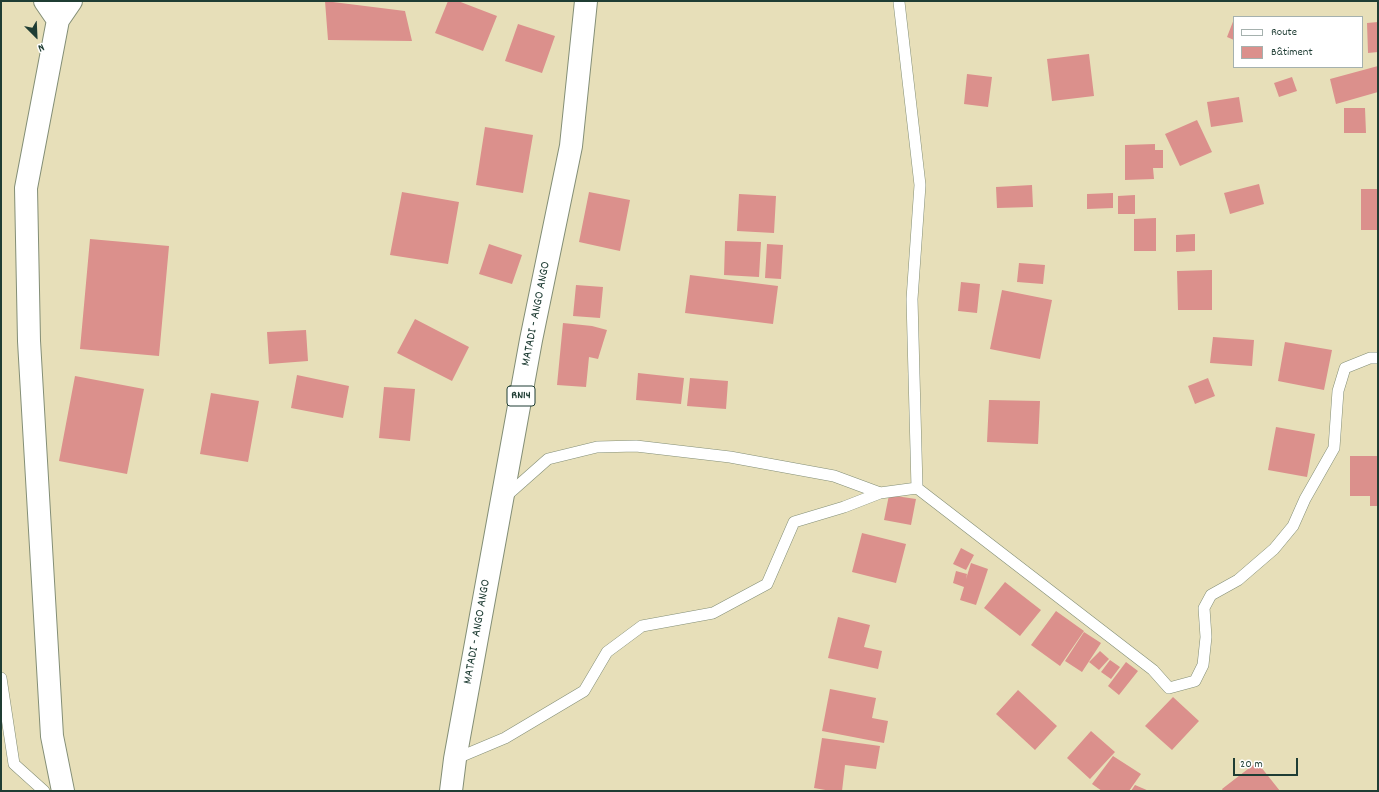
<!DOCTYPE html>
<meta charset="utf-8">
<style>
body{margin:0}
#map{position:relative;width:1379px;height:792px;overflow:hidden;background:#e7dfb9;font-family:Dekko,sans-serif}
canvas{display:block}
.frame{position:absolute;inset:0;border:2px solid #1f3d34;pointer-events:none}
.legend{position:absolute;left:1233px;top:16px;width:130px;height:52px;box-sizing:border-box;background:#fff;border:1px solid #a5b1ae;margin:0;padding:5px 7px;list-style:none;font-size:12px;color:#1f3d34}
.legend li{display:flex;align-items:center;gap:8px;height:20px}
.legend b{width:20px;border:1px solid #a5b1ae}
.north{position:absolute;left:16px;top:16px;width:40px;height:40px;-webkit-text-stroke:3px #fff;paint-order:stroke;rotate:156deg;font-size:11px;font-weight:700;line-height:16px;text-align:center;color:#1f3d34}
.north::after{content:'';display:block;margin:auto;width:14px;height:18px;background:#1f3d34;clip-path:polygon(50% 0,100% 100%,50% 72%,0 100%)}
.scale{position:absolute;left:1233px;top:758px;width:65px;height:18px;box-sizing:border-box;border:2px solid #1f3d34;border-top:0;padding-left:5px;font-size:12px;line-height:14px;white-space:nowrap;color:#1f3d34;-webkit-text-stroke:3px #fff;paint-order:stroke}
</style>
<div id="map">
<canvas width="1379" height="792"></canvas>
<div class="frame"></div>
<ul class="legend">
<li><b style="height:5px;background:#fff"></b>Route</li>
<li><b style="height:11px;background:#db908c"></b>Bâtiment</li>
</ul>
<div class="north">N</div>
<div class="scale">20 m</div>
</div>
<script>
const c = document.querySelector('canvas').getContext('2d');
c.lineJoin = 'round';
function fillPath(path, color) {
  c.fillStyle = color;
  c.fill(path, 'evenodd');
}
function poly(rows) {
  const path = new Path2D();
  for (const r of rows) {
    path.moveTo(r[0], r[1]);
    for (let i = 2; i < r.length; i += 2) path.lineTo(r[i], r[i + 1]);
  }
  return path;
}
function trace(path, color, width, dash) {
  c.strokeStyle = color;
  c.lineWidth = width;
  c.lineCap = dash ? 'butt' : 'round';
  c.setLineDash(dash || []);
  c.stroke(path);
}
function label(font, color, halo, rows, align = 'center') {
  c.font = font + ' Dekko,sans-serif';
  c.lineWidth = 4;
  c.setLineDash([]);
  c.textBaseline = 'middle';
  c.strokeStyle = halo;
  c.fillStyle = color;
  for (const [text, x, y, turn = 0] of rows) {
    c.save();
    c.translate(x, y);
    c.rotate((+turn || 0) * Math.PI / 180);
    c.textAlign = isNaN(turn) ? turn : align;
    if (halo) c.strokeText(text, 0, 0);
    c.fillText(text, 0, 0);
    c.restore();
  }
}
const building = poly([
 [325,1,405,11,412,41,328,40],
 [448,1,458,1,497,16,483,51,435,33],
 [1234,19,1234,40,1227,37],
 [1378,22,1378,52,1368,53,1367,23],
 [518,24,555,36,542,73,505,61],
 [1089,54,1094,96,1052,101,1047,59],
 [1378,66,1378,92,1336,104,1330,79],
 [967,74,992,77,988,107,964,104],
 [1292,77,1297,91,1279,97,1274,83],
 [1239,97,1243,122,1211,127,1207,102],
 [1344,108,1365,108,1366,133,1344,133],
 [1197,120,1212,152,1180,166,1165,134],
 [485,127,533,135,523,193,476,185],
 [1155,144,1155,150,1163,150,1163,168,1153,168,1154,179,1125,180,1125,145],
 [1259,184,1264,204,1230,214,1224,193],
 [1032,185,1033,207,997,208,996,187],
 [1361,189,1378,189,1378,230,1361,230],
 [402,192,459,202,448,264,390,255],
 [589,192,630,200,620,251,579,242],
 [1113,193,1113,208,1087,209,1087,194],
 [739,194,776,196,774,233,737,231],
 [1135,195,1135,214,1118,214,1118,196],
 [1156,218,1156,251,1134,251,1134,219],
 [1195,234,1195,251,1176,252,1176,235],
 [90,239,169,246,159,356,80,349],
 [725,241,761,242,759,277,724,275],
 [489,244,522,255,512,284,479,274],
 [767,244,783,245,781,279,765,278],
 [1019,263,1045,265,1043,284,1017,282],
 [1212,270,1212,310,1178,310,1177,271],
 [690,275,778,286,773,324,685,313],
 [961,282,980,284,977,313,958,311],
 [576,285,603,287,600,318,573,316],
 [1002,290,1052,300,1040,359,990,349],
 [415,319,469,347,452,381,397,353],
 [563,323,592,326,607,330,598,359,589,357,586,387,557,385],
 [306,330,308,361,269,364,267,332],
 [1213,337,1254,340,1252,366,1210,363],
 [1285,342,1332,350,1324,390,1278,381],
 [638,373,684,378,681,404,636,400],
 [297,375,349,386,343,418,291,408],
 [75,376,144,389,127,474,59,461],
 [690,378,728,381,726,409,687,406],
 [1208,378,1215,396,1195,404,1188,386],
 [384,387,415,389,410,441,379,438],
 [211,393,259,401,248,462,200,454],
 [989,400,1040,401,1038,444,987,442],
 [1276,427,1315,434,1307,477,1268,470],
 [1350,456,1378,456,1378,506,1370,506,1370,496,1350,496],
 [889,495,916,499,911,525,884,520],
 [862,533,906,544,896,583,852,572],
 [961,548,974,555,966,570,953,564],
 [971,563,988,569,976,605,960,600,964,587,953,583,956,571,967,574,966,579],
 [1005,582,1041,610,1020,636,984,608],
 [1056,611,1084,631,1060,666,1031,645],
 [838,617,870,625,864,647,882,651,878,669,828,658],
 [1084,632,1101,643,1082,672,1065,661],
 [1100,651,1109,659,1099,670,1089,662],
 [1110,660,1120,667,1111,679,1101,672],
 [1126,662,1138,671,1119,695,1108,686],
 [830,689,876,698,872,718,888,721,884,743,822,731],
 [1018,690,1057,726,1035,750,996,714],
 [1173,697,1199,721,1172,750,1145,726],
 [1091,731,1115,752,1090,779,1067,758],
 [822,738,880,746,876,769,845,765,842,791,831,791,814,788],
 [1113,756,1141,774,1129,791,1102,791,1092,784],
 [1257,762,1280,791,1223,791,1222,789],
 [1135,785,1149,791,1131,791]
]);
const service = poly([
 [899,2,920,185,912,299,917,488],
 [504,498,548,459,597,447,636,446,730,457,834,476,880,493,917,488,1153,670,1169,688,1195,681,1203,665,1206,637,1204,608,1211,595,1238,580,1274,549,1293,526,1305,499,1334,448,1338,391,1345,368,1370,358,1378,358],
 [1,678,14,764,44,791],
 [455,759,505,738,584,691,607,652,642,626,713,613,767,584,794,522,844,507,880,493]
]);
const minor = poly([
 [45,1,58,20,26,188,29,341,52,736,63,791],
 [58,20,71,1]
]);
const trunk = poly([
 [451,791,455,759,531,340,571,146,586,1]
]);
const shields = [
 [521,396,28]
];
const shieldNames = [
 ["RN14",521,396]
];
const streetNames = [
 ["MATADI - ANGO ANGO",537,314,-79],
 ["MATADI - ANGO ANGO",478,632,-80]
];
fillPath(building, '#db908c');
trace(service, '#838e76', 12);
trace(minor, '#838e76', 24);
trace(trunk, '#838e76', 24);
trace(service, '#fff', 11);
trace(minor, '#fff', 22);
trace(trunk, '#fff', 22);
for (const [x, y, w] of shields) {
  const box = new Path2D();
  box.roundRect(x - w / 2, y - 10, w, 20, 3);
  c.fillStyle = '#fff';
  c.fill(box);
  trace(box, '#1f3d34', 1);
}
label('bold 12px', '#1f3d34', null, shieldNames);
label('13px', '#1f3d34', '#fff', streetNames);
</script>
